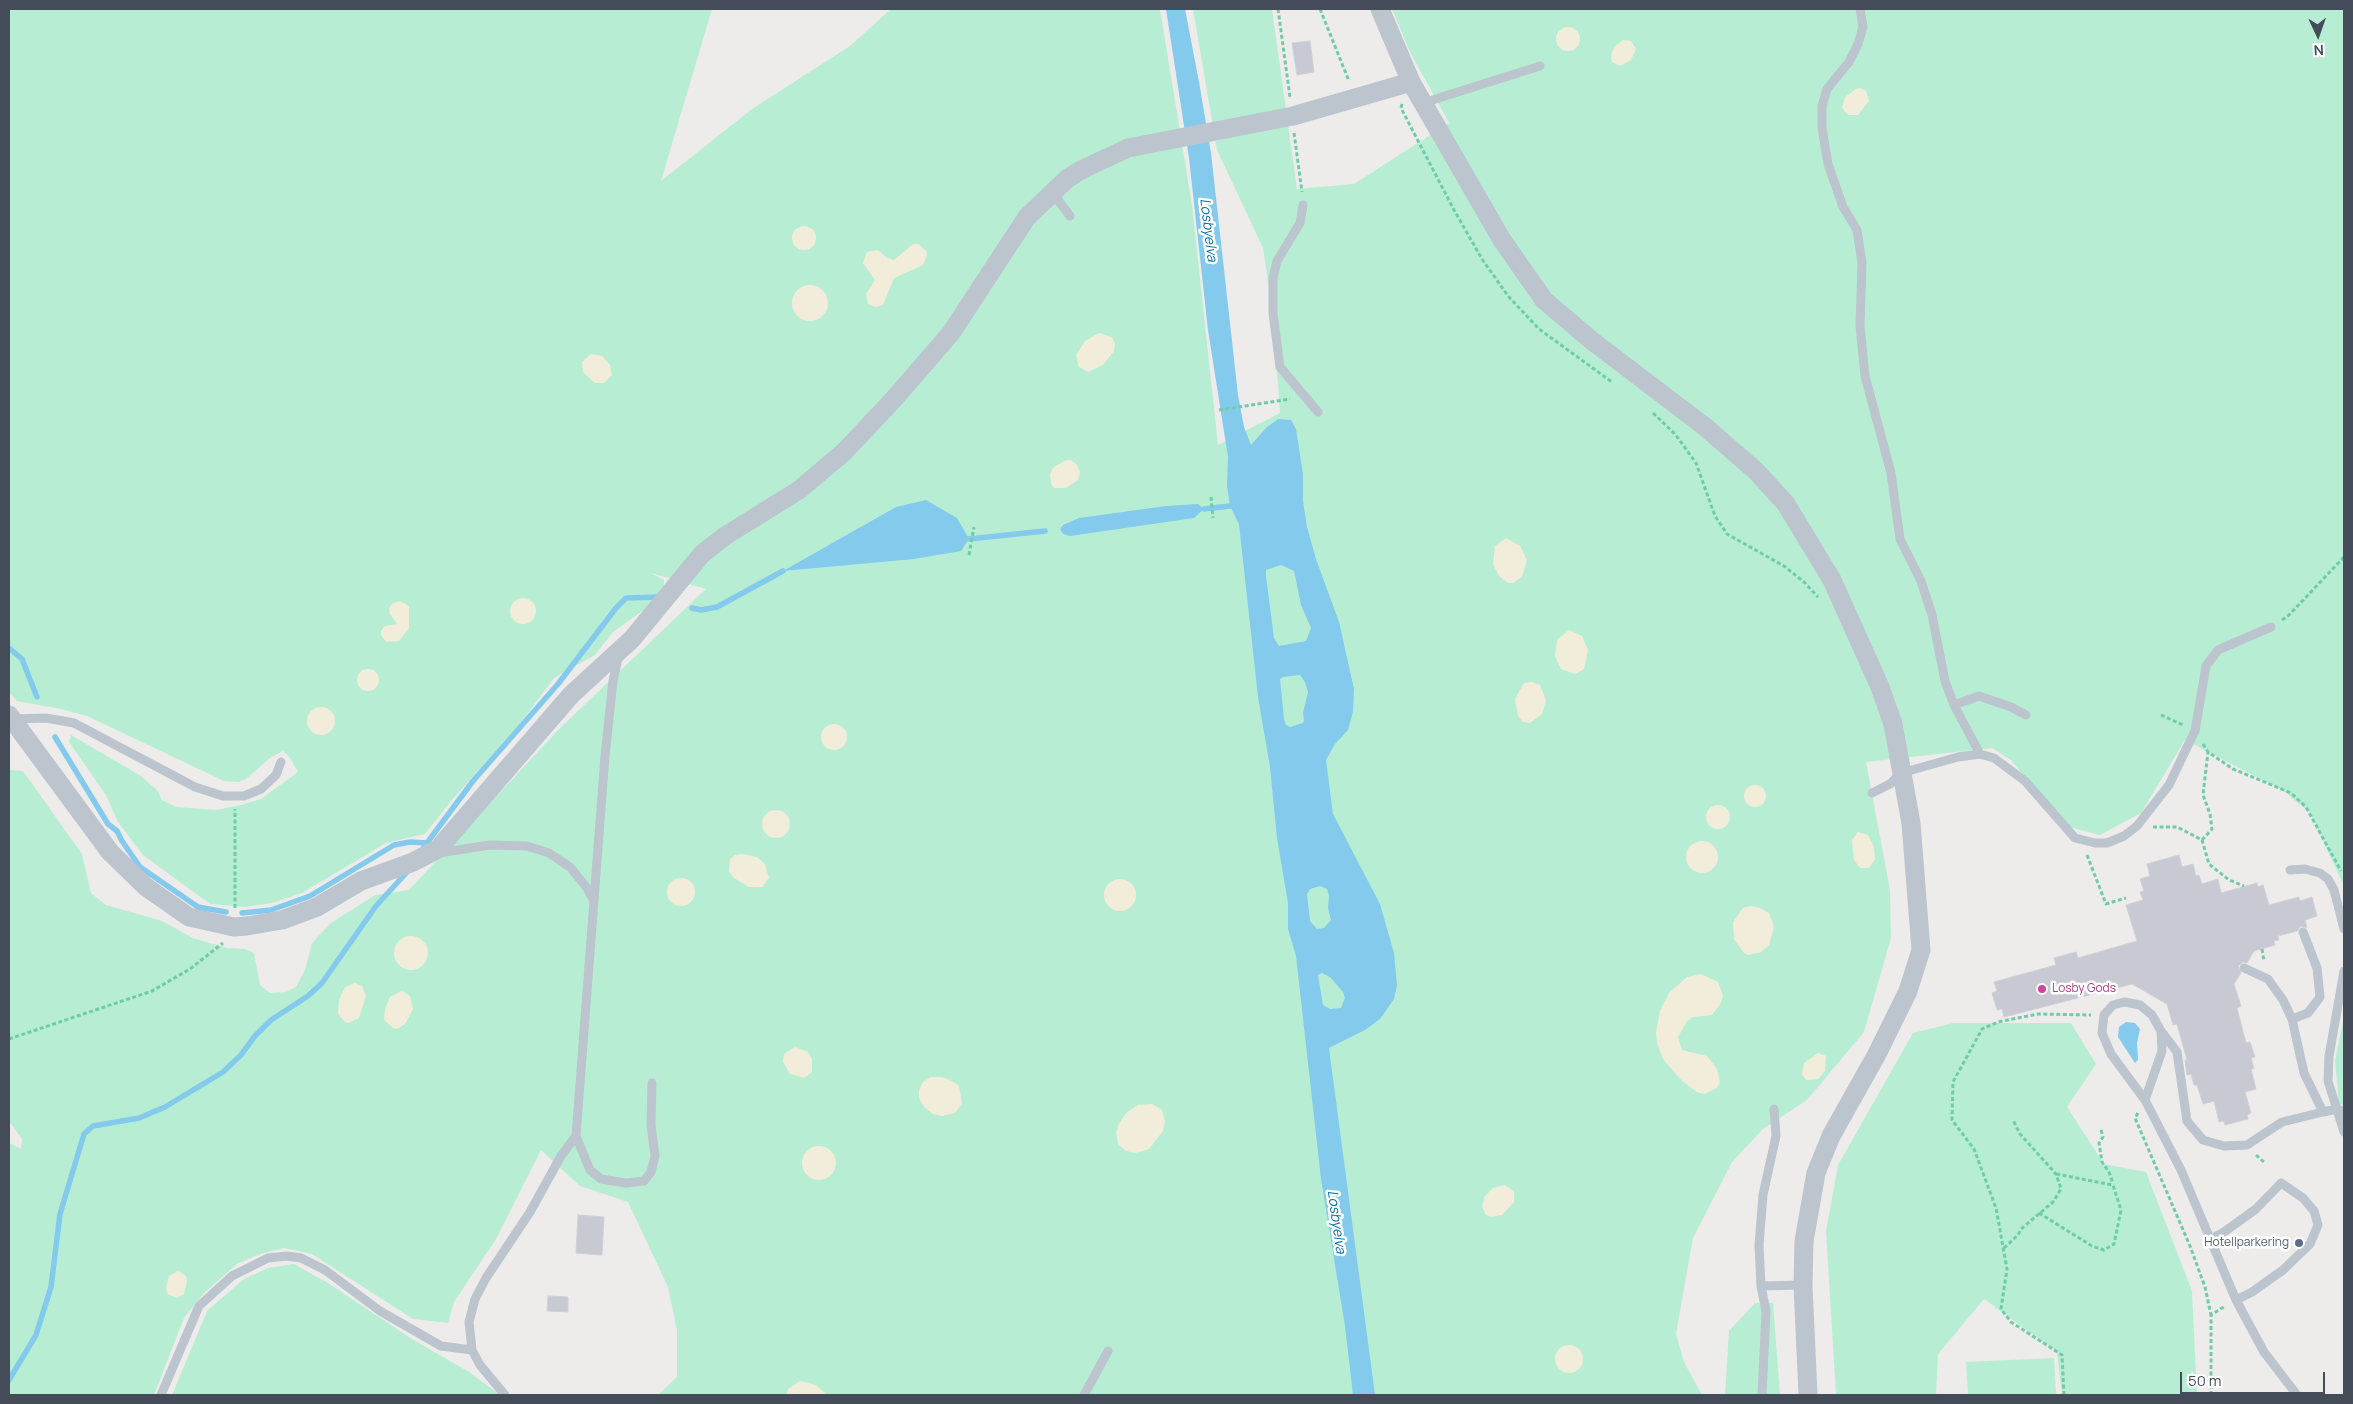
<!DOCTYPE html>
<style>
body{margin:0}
#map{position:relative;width:2353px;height:1404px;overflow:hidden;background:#eeebeb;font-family:Manrope,sans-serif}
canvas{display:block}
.frame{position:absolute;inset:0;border:10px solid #444c59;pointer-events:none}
.north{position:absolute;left:2293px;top:10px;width:50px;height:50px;-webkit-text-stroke:4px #fff;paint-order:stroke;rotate:177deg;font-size:14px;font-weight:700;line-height:20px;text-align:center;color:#444c59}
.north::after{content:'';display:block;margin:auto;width:18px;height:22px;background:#444c59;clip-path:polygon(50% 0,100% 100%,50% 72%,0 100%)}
.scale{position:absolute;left:2180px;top:1372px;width:145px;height:22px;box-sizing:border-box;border:2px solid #444c59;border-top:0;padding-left:6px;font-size:15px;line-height:18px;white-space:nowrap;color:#444c59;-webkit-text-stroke:4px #fff;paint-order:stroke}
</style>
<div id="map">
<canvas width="2353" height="1404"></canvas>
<div class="frame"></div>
<div class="north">N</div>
<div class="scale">50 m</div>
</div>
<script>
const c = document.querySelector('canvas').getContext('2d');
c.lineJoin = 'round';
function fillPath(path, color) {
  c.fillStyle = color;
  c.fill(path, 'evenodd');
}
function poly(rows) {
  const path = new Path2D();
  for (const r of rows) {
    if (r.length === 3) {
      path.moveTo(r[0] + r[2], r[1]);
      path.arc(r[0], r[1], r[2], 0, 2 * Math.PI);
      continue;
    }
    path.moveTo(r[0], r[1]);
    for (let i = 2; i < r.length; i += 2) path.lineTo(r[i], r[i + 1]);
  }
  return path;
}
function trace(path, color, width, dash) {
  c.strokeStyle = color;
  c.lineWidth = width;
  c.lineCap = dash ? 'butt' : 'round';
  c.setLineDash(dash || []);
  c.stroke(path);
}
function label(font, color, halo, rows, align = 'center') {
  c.font = font + ' Manrope,sans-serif';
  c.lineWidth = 5;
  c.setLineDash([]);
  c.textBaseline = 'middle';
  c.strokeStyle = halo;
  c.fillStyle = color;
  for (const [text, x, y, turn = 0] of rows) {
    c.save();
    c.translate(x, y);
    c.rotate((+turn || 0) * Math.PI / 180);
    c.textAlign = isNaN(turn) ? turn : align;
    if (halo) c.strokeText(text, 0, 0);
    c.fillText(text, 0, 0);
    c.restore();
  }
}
const green = poly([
 [9,9,712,9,661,181,752,109,850,46,891,9,1160,9,1192,205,1218,445,1280,413,1273,313,1263,248,1217,150,1193,9,1272,9,1297,189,1354,184,1449,123,1410,52,1392,9,2344,9,2344,886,2310,813,2284,791,2185,740,2141,813,2100,835,2065,826,2011,760,1992,748,1866,762,1890,890,1891,938,1864,1032,1807,1100,1763,1129,1732,1162,1693,1238,1676,1334,1684,1362,1702,1395,658,1395,677,1377,677,1330,668,1287,628,1202,580,1186,541,1150,496,1239,454,1302,448,1323,413,1319,312,1254,284,1248,260,1254,237,1264,204,1293,184,1318,154,1395,9,1395,9,1143,21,1149,22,1139,9,1121,9,770,23,771,82,854,91,893,106,905,162,921,193,938,227,948,245,949,254,953,260,985,270,993,286,992,296,987,305,970,312,943,331,923,375,895,409,890,560,728,706,589,651,573,664,580,664,586,648,607,613,632,595,655,554,678,522,721,451,801,425,834,386,843,302,893,272,903,246,907,210,904,143,855,118,822,106,795,69,742,71,735,141,776,157,790,162,800,176,807,216,810,241,805,261,799,298,772,290,758,283,751,270,758,246,779,239,782,224,781,87,716,61,709,17,701,9,692],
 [2344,1017,2344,1105,2339,1104,2335,1061],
 [1953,1023,2071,1023,2096,1064,2067,1107,2104,1164,2146,1172,2192,1291,2197,1395,2062,1395,2057,1352,1984,1299,1938,1354,1936,1395,1836,1395,1826,1231,1838,1165,1913,1033],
 [294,1264,328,1283,412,1339,469,1372,500,1395,172,1395,207,1311,244,1279,268,1268],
 [1755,1303,1773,1303,1780,1395,1725,1395,1729,1331],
 [2054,1358,2056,1395,1968,1395,1966,1362]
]);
const sand = poly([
 [1568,39,12],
 [1623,40,1631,41,1636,49,1631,60,1620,66,1612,62,1611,54,1615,46],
 [1861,88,1866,91,1869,101,1858,115,1848,115,1842,108,1845,97,1856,89],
 [804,238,12],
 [913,244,919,244,926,251,927,255,923,265,894,278,883,305,875,307,868,304,866,294,875,280,863,263,867,252,878,250,887,258,894,260],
 [810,303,18],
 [1099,333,1112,337,1115,344,1114,351,1103,365,1088,372,1079,367,1076,355,1085,341],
 [591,354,602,356,610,365,612,375,604,383,595,383,583,372,582,362],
 [1066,460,1071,460,1077,465,1080,472,1078,480,1066,488,1054,488,1051,484,1050,474,1054,467],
 [1506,538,1520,546,1527,560,1522,577,1513,583,1508,583,1499,576,1493,564,1495,546],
 [523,611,13],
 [399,601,406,604,409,607,409,628,399,641,386,642,381,635,381,631,385,626,397,624,390,614,389,608,392,604],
 [1569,630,1582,636,1588,650,1584,669,1575,674,1561,669,1555,656,1557,640],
 [368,680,11],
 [1532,682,1540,685,1546,700,1542,714,1530,723,1523,722,1518,716,1515,699,1524,683],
 [321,721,14],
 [834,737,13],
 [1755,796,11],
 [1718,817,12],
 [776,824,14],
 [1858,832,1868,835,1874,847,1875,859,1869,868,1860,868,1854,860,1852,840],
 [1702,857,16],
 [742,854,757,857,765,864,769,878,762,887,749,887,734,878,729,872,730,859,735,855],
 [681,892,14],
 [1120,895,16],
 [1751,906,1760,908,1769,913,1774,927,1769,945,1761,952,1748,955,1743,952,1734,939,1733,922,1743,908],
 [411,953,17],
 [1701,974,1718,982,1723,995,1721,1003,1712,1015,1693,1017,1687,1021,1678,1037,1682,1050,1707,1056,1717,1069,1720,1082,1717,1088,1704,1094,1697,1092,1682,1081,1663,1059,1657,1043,1656,1032,1660,1011,1669,993,1687,977],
 [355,983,362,986,366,996,359,1018,349,1023,345,1022,338,1014,339,1000,345,987],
 [402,991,410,996,413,1009,405,1024,397,1029,393,1028,384,1020,385,1009,390,997],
 [795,1047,808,1052,812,1059,812,1072,804,1078,790,1074,783,1062,784,1054],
 [1818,1053,1826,1056,1825,1071,1818,1079,1806,1080,1802,1074,1804,1063],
 [931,1077,942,1077,952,1081,959,1086,962,1103,955,1113,942,1116,933,1114,924,1107,919,1098,919,1090,923,1082],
 [1152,1104,1162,1110,1165,1121,1163,1131,1149,1149,1135,1153,1126,1151,1118,1144,1116,1132,1119,1124,1126,1113,1138,1105],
 [819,1163,17],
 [1504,1185,1514,1191,1514,1202,1502,1215,1491,1217,1486,1215,1482,1206,1485,1196,1493,1188],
 [178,1271,186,1276,187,1281,184,1294,177,1298,168,1294,166,1288,169,1276],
 [1569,1359,14],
 [800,1381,816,1385,827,1395,786,1395,788,1389]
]);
const water = poly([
 [1166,9,1185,9,1199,82,1211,153,1238,395,1244,427,1251,445,1266,428,1278,419,1291,420,1296,429,1303,474,1303,501,1307,527,1316,559,1339,622,1354,689,1353,712,1348,730,1335,744,1326,760,1333,814,1380,904,1394,953,1397,985,1394,999,1380,1019,1365,1030,1329,1048,1375,1395,1353,1395,1345,1326,1321,1179,1296,956,1288,929,1288,903,1277,838,1270,767,1258,697,1239,524,1230,506,1227,486,1228,457,1208,330,1189,158],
 [1281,565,1294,571,1301,605,1311,628,1306,641,1279,646,1274,638,1266,576,1266,570],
 [1300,675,1305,682,1308,692,1303,713,1304,720,1303,723,1290,727,1286,725,1284,719,1280,679,1283,677],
 [1320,886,1327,889,1329,895,1328,908,1331,920,1324,928,1317,929,1310,921,1307,894,1310,889],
 [1322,973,1330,977,1343,992,1345,998,1341,1008,1330,1009,1323,1005,1318,975],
 [926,500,957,518,969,539,961,551,914,559,783,571,896,507],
 [1198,504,1204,509,1194,518,1070,536,1063,534,1060,529,1063,525,1079,518,1166,506],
 [2126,1022,2135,1023,2140,1029,2137,1043,2138,1060,2135,1063,2118,1037,2119,1027]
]);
const stream = poly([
 [1204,509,1230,506],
 [969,539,1045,531],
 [692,608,701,610,717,607,783,571],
 [9,648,22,659,37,697],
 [55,737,108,824,117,831,122,841,140,867,198,907,226,912],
 [424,847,473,781,558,684,616,608,626,598,659,597],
 [242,913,271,910,310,896,394,845,410,842,427,843],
 [9,1380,36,1335,51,1287,60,1214,84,1134,93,1126,139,1118,165,1107,223,1072,241,1055,255,1036,271,1020,308,996,322,983,376,906,407,872]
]);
const building = poly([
 [1310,41,1314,72,1297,75,1292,43,1310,41],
 [2179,855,2182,867,2193,864,2196,876,2199,875,2202,884,2218,879,2221,893,2257,883,2258,887,2263,885,2269,905,2299,897,2300,901,2312,897,2317,916,2305,920,2307,928,2301,926,2297,931,2278,936,2279,940,2274,941,2275,945,2254,951,2247,963,2243,962,2238,966,2241,973,2234,984,2241,1006,2237,1008,2246,1043,2250,1042,2255,1057,2251,1058,2254,1069,2251,1069,2256,1089,2245,1092,2251,1113,2247,1115,2248,1119,2225,1125,2224,1121,2219,1122,2214,1101,2203,1104,2197,1085,2194,1085,2191,1074,2187,1075,2185,1060,2187,1060,2177,1024,2173,1025,2167,1004,2132,984,2004,1017,2002,1009,1997,1010,1992,993,1997,991,1994,982,2056,965,2054,958,2076,952,2078,958,2137,941,2126,905,2143,900,2140,892,2144,891,2140,879,2150,876,2147,864,2179,855],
 [578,1215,604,1217,602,1255,576,1253,578,1215],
 [548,1296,568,1297,568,1312,547,1311,548,1296]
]);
const path = poly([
 [1278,9,1290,97],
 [1320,9,1349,81],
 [1402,104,1401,108,1454,210,1482,259,1508,296,1539,329,1612,382],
 [1294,133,1302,192],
 [1219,410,1290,399],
 [1653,413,1675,434,1696,463,1715,516,1727,534,1784,566,1804,582,1818,597],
 [1211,497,1213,518],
 [969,555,974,527],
 [2282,620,2289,615,2344,557],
 [2161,715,2183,725],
 [2203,744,2208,752,2233,769,2291,793,2306,807,2341,871],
 [2153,827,2177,827,2202,840,2209,864,2229,880,2244,886],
 [2202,840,2212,829,2210,814,2203,795,2208,752],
 [2087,855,2106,904,2126,898],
 [235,908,235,809],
 [2262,949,2264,961],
 [9,1039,152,991,190,969,223,943],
 [2138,1113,2135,1118,2190,1246,2205,1287,2211,1315],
 [2101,1130,2103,1137,2099,1143,2102,1162,2109,1172,2113,1184],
 [2256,1155,2265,1163],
 [2039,1213,2092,1246,2104,1250,2114,1244,2121,1210,2113,1185,2056,1174],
 [2004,1248,2018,1235,2021,1229,2053,1202,2061,1189,2056,1174,2020,1134,2013,1120],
 [2064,1395,2062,1355,2011,1322,2001,1309,2007,1269,1996,1208,1974,1149,1952,1120,1953,1082,1982,1029,1998,1022,2038,1014,2091,1015],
 [2211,1395,2211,1315,2225,1306]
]);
const lane = poly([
 [1860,9,1863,27,1858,44,1849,62,1827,89,1822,106,1822,128,1828,164,1843,207,1857,230,1862,263,1860,326,1865,376,1891,473,1900,539,1921,581,1932,615,1945,681,1954,705,1980,754],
 [1423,103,1540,66],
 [1052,192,1070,216],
 [1303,205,1300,223,1277,261,1273,278,1273,313,1280,367,1318,412],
 [619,654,613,681,605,756,576,1136,590,1170,601,1179,626,1183,644,1181,651,1172,655,1156,651,1125,652,1083],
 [1954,705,1979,696,2011,707,2026,715],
 [13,719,46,718,74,723,195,787,223,796,244,796,261,789,276,775,281,762],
 [1872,793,1890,784,1901,773,1958,757,1980,754,1994,758,2025,781,2075,838,2095,843,2107,843,2124,836,2137,826,2169,785,2178,766,2195,731,2206,666,2218,650,2271,627],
 [438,853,490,845,527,846,549,853,570,867,587,888,594,901],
 [2290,870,2305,869,2320,873,2328,879,2334,890,2344,929],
 [2244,968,2268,979,2283,1000,2292,1019,2304,1073,2323,1112,2337,1109,2344,1111],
 [2344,971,2329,1056,2328,1081,2344,1132],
 [2292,1019,2308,1013,2320,997,2317,968,2303,932],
 [2161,1031,2177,1052,2187,1121,2203,1140,2224,1146,2247,1145,2282,1122,2323,1112],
 [2145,1100,2162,1051,2161,1031,2152,1015,2140,1005,2124,1002,2113,1005,2104,1015,2102,1033,2111,1054,2145,1100,2181,1170,2236,1300,2264,1352,2297,1395],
 [2211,1239,2224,1232,2256,1209,2281,1183,2303,1198,2314,1211,2318,1225,2310,1244,2283,1270,2252,1292,2236,1300],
 [1761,1286,1803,1285],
 [161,1395,199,1306,232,1276,268,1258,287,1256,301,1258,325,1270,380,1311,441,1346,472,1350],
 [505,1395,480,1365,472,1350,469,1322,475,1299,486,1278,530,1212,561,1156,576,1136],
 [1084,1395,1108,1351],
 [1762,1395,1766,1311,1761,1286,1759,1245,1763,1195,1776,1136,1774,1109]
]);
const street = poly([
 [1380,9,1411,82,1423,103,1502,240,1544,300,1591,340,1704,426,1756,471,1786,504,1832,580,1880,687,1893,724,1911,823,1921,950,1908,991,1877,1054,1831,1136,1816,1173,1804,1241,1803,1285,1808,1395],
 [9,715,110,852,146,887,189,917,234,927,247,926,282,920,317,907,361,881,413,862,438,849,571,695,632,639,702,554,725,536,799,490,844,452,893,400,951,333,1027,217,1068,178,1083,169,1128,148,1293,116,1411,82]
]);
const markers = [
 [2042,989,5,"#d1479c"],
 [2299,1243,5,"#5c6f8a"]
];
const hotelNames = [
 ["Losby Gods",2052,989]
];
const serviceNames = [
 ["Hotellparkering",2289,1243]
];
const waterNames = [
 ["Losbyelva",1208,230,83],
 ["Losbyelva",1336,1222,82]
];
fillPath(green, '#b7eed3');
fillPath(sand, '#f1edda');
fillPath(water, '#83caec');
trace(stream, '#83caec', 5.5);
fillPath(building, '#c8c9d2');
trace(building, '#cfd0d7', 1);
trace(path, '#6fccaa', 3, [4, 2.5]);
trace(lane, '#bcc4ce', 9);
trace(street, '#bcc4ce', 19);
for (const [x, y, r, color] of markers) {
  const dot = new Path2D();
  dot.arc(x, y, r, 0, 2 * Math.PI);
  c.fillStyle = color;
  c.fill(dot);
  trace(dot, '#fff', 2);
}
label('12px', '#b23c85', '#fff', hotelNames, 'left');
label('12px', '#4e5e75', '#fff', serviceNames, 'right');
label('italic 14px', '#0a72a6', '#fff', waterNames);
</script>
